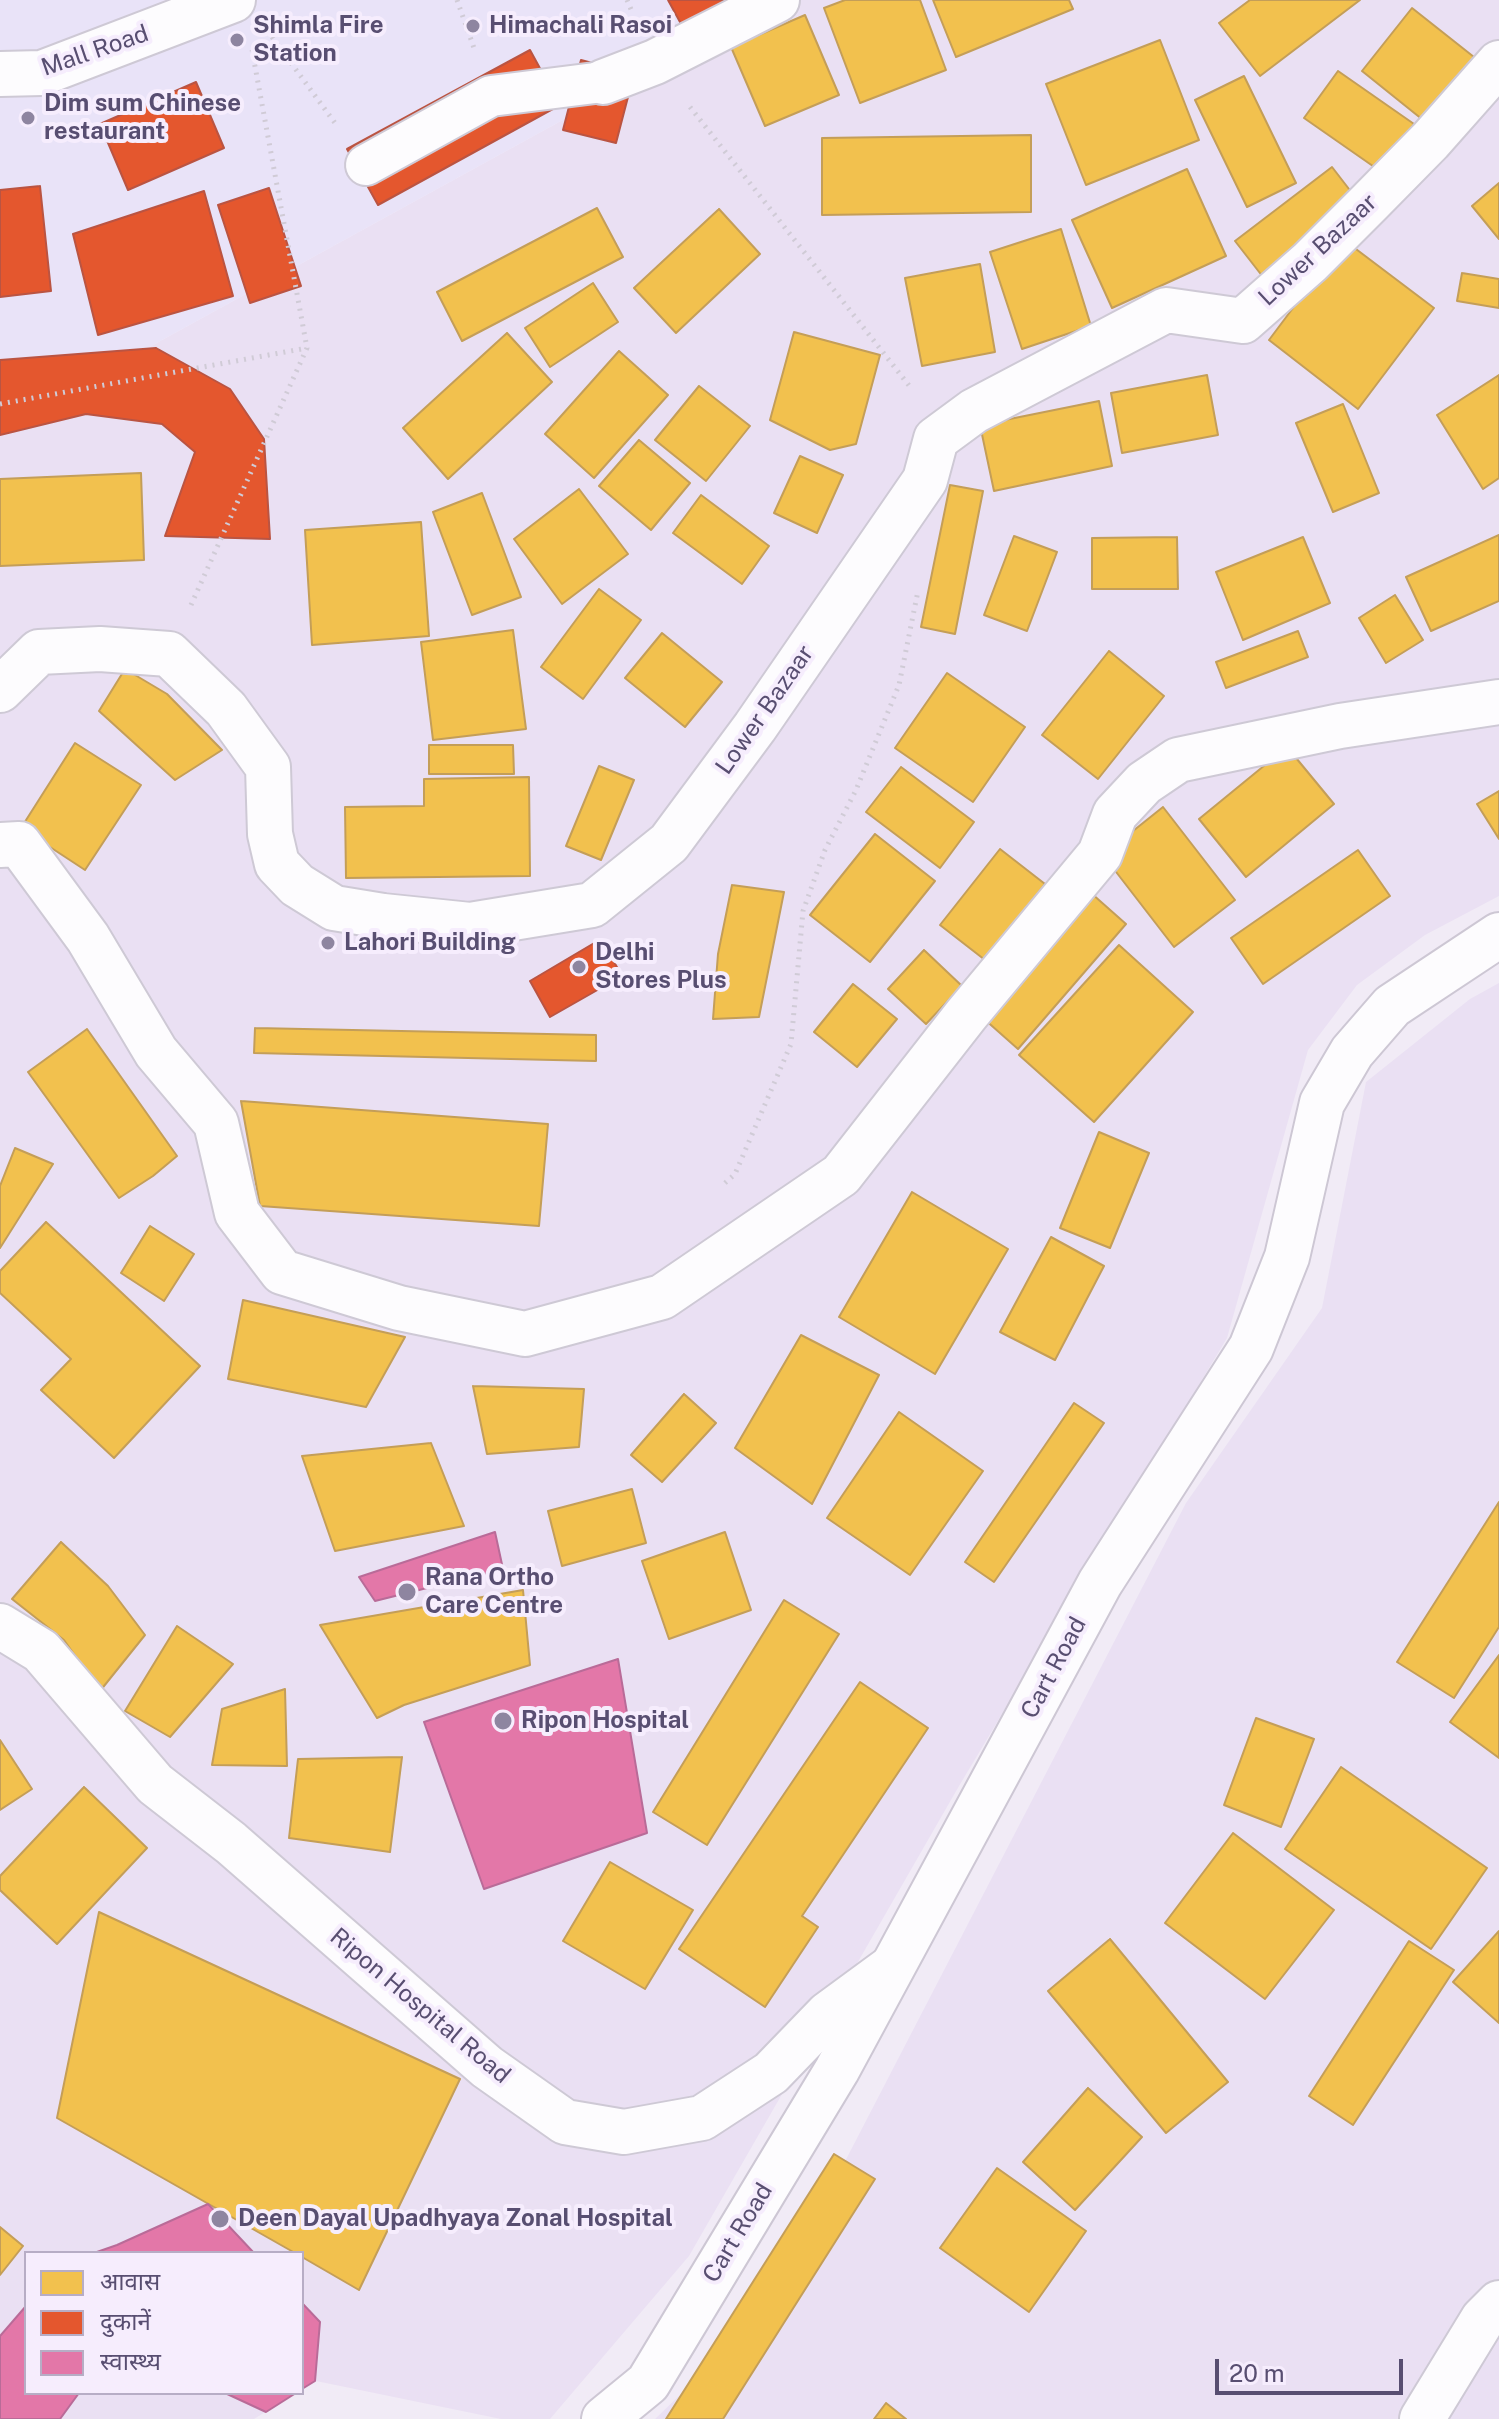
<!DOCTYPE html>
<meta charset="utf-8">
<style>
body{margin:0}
#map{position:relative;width:1499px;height:2419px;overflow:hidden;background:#f1ebf6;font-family:"Public Sans","Noto Sans Devanagari",sans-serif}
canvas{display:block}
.legend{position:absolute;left:24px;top:2251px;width:280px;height:144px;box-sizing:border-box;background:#f6edfd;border:2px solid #b7adc5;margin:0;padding:10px 14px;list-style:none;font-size:24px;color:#584e71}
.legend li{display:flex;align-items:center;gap:16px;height:40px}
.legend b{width:40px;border:2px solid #b7adc5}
.scale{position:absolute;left:1215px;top:2359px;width:188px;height:36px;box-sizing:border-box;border:4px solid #584e71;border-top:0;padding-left:10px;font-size:24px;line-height:28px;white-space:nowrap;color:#584e71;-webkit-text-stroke:6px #f6edfd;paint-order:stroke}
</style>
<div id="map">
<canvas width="1499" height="2419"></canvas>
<ul class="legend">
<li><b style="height:22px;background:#f2c14e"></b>आवास</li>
<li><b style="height:22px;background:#e4572e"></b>दुकानें</li>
<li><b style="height:22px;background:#e377a8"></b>स्वास्थ्य</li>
</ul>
<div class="scale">20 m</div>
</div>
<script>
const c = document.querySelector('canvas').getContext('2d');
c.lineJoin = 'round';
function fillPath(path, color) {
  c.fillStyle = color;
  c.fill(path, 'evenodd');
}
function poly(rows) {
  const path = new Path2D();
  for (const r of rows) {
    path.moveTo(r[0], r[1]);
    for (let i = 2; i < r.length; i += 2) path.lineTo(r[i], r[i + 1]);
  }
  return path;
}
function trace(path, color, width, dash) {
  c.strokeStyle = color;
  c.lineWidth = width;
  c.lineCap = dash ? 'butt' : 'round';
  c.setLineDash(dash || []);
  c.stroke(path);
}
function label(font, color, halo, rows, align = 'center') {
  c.font = font + ' "Public Sans",sans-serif';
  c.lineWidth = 8;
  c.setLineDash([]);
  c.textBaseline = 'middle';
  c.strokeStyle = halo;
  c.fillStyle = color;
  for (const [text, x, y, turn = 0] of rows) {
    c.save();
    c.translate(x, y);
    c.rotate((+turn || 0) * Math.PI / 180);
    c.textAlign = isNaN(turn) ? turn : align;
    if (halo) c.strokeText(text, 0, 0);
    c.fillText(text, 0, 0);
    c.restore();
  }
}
const residential = poly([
 [797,0,1499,0,1499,896,1425,935,1357,985,1308,1050,1227,1338,959,1786,689,2256,550,2419,501,2419,316,2381,302,2389,302,2253,26,2253,26,2393,296,2393,254,2419,0,2419,0,429,559,122],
 [1499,983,1499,2419,655,2419,768,2310,1186,1503,1322,1308,1366,1082,1470,999]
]);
const commercial = poly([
 [0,0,797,0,559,122,0,429]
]);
const homes = poly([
 [845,0,920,0,946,70,860,103,824,8,845,0],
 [933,0,1069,0,1073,9,956,57,933,0],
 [1250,0,1360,0,1260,76,1219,23,1250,0],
 [1412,8,1479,61,1428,124,1362,71,1412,8],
 [805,15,839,95,765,126,731,47,805,15],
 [1160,40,1199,140,1086,185,1046,84,1160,40],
 [1338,71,1414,124,1380,171,1304,118,1338,71],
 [1244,76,1296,183,1247,207,1195,100,1244,76],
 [1031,135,1031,212,822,215,822,138,1031,135],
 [1332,167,1359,202,1263,277,1235,241,1332,167],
 [1187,169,1226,256,1112,308,1072,220,1187,169],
 [1499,183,1499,239,1472,206,1499,183],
 [597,208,623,257,462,341,437,292,597,208],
 [719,209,760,254,676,333,634,288,719,209],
 [1061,229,1091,326,1022,349,990,252,1061,229],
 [1344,240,1434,308,1358,409,1269,340,1344,240],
 [980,264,995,352,922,366,905,278,980,264],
 [1462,273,1499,279,1499,308,1457,301,1462,273],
 [593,283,618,322,550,367,525,328,593,283],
 [794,332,880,355,856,444,830,450,770,420,794,332],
 [507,333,552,382,448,479,403,428,507,333],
 [619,351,668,395,594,478,545,434,619,351],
 [1207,375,1218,435,1122,453,1111,393,1207,375],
 [1499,375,1499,478,1483,489,1437,415,1499,375],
 [699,386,750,426,706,481,655,440,699,386],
 [1099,401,1112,466,994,491,980,425,1099,401],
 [1343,404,1379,493,1333,512,1296,423,1343,404],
 [639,440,690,483,651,530,599,486,639,440],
 [800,456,843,475,817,533,774,513,800,456],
 [141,473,144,560,0,566,0,479,141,473],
 [950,485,983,491,955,634,921,627,950,485],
 [579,489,628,554,562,604,514,539,579,489],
 [482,493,521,597,472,615,433,512,482,493],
 [701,495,769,546,742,584,673,533,701,495],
 [421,522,429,636,312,645,305,530,421,522],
 [1499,535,1499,601,1431,631,1406,577,1499,535],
 [1014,536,1057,552,1027,631,984,615,1014,536],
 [1177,537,1178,589,1092,589,1092,538,1177,537],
 [1303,537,1330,603,1243,640,1216,572,1303,537],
 [599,589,641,620,583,699,541,667,599,589],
 [1395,595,1423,640,1386,663,1359,618,1395,595],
 [513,630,526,729,433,740,421,642,513,630],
 [1298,631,1308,657,1226,688,1216,662,1298,631],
 [662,633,722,682,685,727,625,678,662,633],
 [1109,651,1164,696,1098,779,1042,735,1109,651],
 [125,669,167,694,222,750,175,780,99,711,125,669],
 [947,673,1025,727,973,802,895,748,947,673],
 [75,743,141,785,85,870,21,828,75,743],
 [429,745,513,745,514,774,429,774,429,745],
 [1287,747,1334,804,1246,877,1199,819,1287,747],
 [599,766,634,780,601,860,566,846,599,766],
 [901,767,974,822,940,868,866,812,901,767],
 [529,777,530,876,346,878,345,807,424,806,424,779,529,777],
 [1499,791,1499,839,1477,804,1499,791],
 [1163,807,1235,900,1174,947,1103,855,1163,807],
 [875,834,935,881,870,962,810,915,875,834],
 [1000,849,1045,884,985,960,940,925,1000,849],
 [1358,850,1390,896,1263,984,1231,938,1358,850],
 [732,885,784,892,759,1017,713,1019,718,954,732,885],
 [1091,893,1126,924,1018,1049,983,1018,1091,893],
 [1119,945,1193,1012,1094,1122,1019,1055,1119,945],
 [924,950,962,986,926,1024,888,989,924,950],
 [853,984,897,1019,857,1067,814,1032,853,984],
 [255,1028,596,1035,596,1061,254,1053,255,1028],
 [87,1029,177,1156,153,1176,119,1198,28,1072,87,1029],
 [241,1101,548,1124,539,1226,260,1206,241,1101],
 [1099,1132,1149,1153,1110,1248,1060,1228,1099,1132],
 [15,1148,53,1164,0,1248,0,1186,15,1148],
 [912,1192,1008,1249,935,1374,839,1317,912,1192],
 [46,1222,200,1366,114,1458,41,1390,71,1359,0,1293,0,1271,46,1222],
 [150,1226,194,1254,164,1301,121,1273,150,1226],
 [1051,1237,1104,1266,1055,1360,1000,1332,1051,1237],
 [243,1300,405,1337,366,1407,228,1379,243,1300],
 [801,1335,879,1375,812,1504,735,1448,801,1335],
 [473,1386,584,1389,579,1447,487,1454,473,1386],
 [684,1394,716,1423,662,1482,631,1455,684,1394],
 [1074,1403,1104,1423,994,1582,965,1562,1074,1403],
 [899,1412,983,1471,910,1575,827,1518,899,1412],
 [431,1443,464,1526,335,1551,302,1456,431,1443],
 [632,1489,646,1543,562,1566,548,1511,632,1489],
 [1499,1502,1499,1627,1454,1698,1397,1662,1499,1502],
 [725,1532,751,1610,669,1639,642,1561,725,1532],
 [61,1542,108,1586,145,1635,100,1691,64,1640,12,1599,61,1542],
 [523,1590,530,1665,404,1705,377,1718,320,1625,523,1590],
 [784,1600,839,1634,707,1845,653,1812,784,1600],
 [177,1626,233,1664,170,1737,125,1711,177,1626],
 [1499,1655,1499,1758,1450,1722,1499,1655],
 [860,1682,928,1728,802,1916,818,1927,765,2007,679,1949,860,1682],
 [285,1689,287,1766,212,1765,222,1709,285,1689],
 [1256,1718,1314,1739,1281,1827,1224,1805,1256,1718],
 [0,1740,32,1789,0,1810,0,1740],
 [402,1757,390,1852,289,1838,298,1759,402,1757],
 [1341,1767,1487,1868,1431,1949,1285,1849,1341,1767],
 [84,1787,147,1848,57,1944,0,1890,0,1876,84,1787],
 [1233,1833,1334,1910,1265,1999,1165,1923,1233,1833],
 [610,1862,693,1910,645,1989,563,1941,610,1862],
 [99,1912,460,2079,359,2290,302,2257,302,2253,295,2253,57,2118,99,1912],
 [1499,1931,1499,2023,1453,1982,1499,1931],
 [1110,1939,1228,2082,1166,2133,1048,1991,1110,1939],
 [1409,1941,1454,1970,1353,2125,1309,2096,1409,1941],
 [1088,2088,1142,2137,1075,2210,1023,2162,1088,2088],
 [834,2154,875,2179,723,2419,666,2419,834,2154],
 [997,2168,1086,2231,1029,2312,940,2248,997,2168],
 [0,2227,23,2246,0,2275,0,2227],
 [886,2403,906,2419,874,2419,886,2403]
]);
const shops = poly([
 [668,0,765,0,686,33,668,0],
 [530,50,560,105,378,205,347,149,530,50],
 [581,60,634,74,616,143,563,130,581,60],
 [196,82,224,148,128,190,100,124,196,82],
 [40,186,51,291,0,297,0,190,40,186],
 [269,188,301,286,250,303,218,205,269,188],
 [204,191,233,296,98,335,73,234,204,191],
 [156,348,230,389,264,439,270,539,165,536,195,452,162,424,86,414,0,435,0,360,156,348],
 [601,939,622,976,550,1017,530,981,601,939]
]);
const health = poly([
 [495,1532,503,1569,375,1601,359,1577,495,1532],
 [618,1659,647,1833,484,1889,424,1722,618,1659],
 [208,2204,254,2253,94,2253,117,2245,208,2204],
 [302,2303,320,2322,315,2381,302,2389,302,2303],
 [26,2306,26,2393,79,2393,60,2419,0,2419,0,2336,26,2306],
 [225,2393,296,2393,266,2412,225,2393]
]);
const path = poly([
 [457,0,474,48],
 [627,0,633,14],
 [272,37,335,123],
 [690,107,911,388],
 [0,404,307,348],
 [191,605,307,348,252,50],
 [725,1183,735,1174,791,1044,803,911,825,850,856,790,899,685,918,591]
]);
const pedestrian = poly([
 [366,165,491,96,603,82]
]);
const minor = poly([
 [0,74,42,73,233,0],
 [603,82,655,62,777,0],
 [0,690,39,652,100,649,169,654,226,709,268,767,270,834,277,864,297,885,334,908,383,916,470,925,592,905,669,843,755,727,925,480,936,439,974,411,1166,310,1243,321,1310,262,1370,202,1430,141,1499,63],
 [0,845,19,844,88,938,156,1052,216,1123,237,1213,282,1272,399,1308,525,1334,662,1297,841,1175,966,1015,1100,854,1115,814,1144,783,1178,760,1340,726,1499,702],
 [0,1626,41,1651,155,1784,231,1843,487,2067,565,2122,624,2132,702,2118,771,2073,828,2014,892,1967],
 [1422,2419,1483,2319,1499,2303]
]);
const secondary = poly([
 [604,2419,648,2383,837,2070,1100,1583,1251,1348,1287,1257,1322,1103,1352,1052,1392,1006,1499,935]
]);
const markers = [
 [473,26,8,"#8e85a0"],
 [237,40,8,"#8e85a0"],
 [28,118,8,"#8e85a0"],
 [328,943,8,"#8e85a0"],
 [579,967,8,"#8e85a0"],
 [407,1592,10,"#8e85a0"],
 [503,1721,10,"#8e85a0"],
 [220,2219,10,"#8e85a0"]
];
const poiNames = [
 ["Shimla Fire",253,26],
 ["Station",253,54],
 ["Himachali Rasoi",489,26],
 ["Dim sum Chinese",44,104],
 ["restaurant",44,132],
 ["Lahori Building",344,943],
 ["Delhi",595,953],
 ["Stores Plus",595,981],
 ["Rana Ortho",425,1578],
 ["Care Centre",425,1606],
 ["Ripon Hospital",521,1721],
 ["Deen Dayal Upadhyaya Zonal Hospital",238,2219]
];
const streetNames = [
 ["Mall Road",95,51,-19],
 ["Lower Bazaar",1318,250,-43],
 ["Lower Bazaar",765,710,-55],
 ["Cart Road",1054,1668,-62],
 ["Ripon Hospital Road",420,2006,40],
 ["Cart Road",738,2233,-59]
];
fillPath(residential, '#eae0f3');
fillPath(commercial, '#e9e3f8');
fillPath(homes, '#f2c14e');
trace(homes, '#c49e58', 2);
fillPath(shops, '#e4572e');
trace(shops, '#ba5442', 2);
fillPath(health, '#e377a8');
trace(health, '#b96b98', 2);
trace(pedestrian, '#cec9d5', 44);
trace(minor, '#cec9d5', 48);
trace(secondary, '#cdc7d4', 48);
trace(path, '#d0cbd6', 5, [2, 6]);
trace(pedestrian, '#fdfcfe', 40);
trace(minor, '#fdfcfe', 44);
trace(secondary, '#fdfcfe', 44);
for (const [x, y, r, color] of markers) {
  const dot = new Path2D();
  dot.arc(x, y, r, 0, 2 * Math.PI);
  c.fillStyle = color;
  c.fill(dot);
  trace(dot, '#f6edfd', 3);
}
label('bold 24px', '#584e71', '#f6edfd', poiNames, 'left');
label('24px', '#584e71', '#f6edfd', streetNames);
</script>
